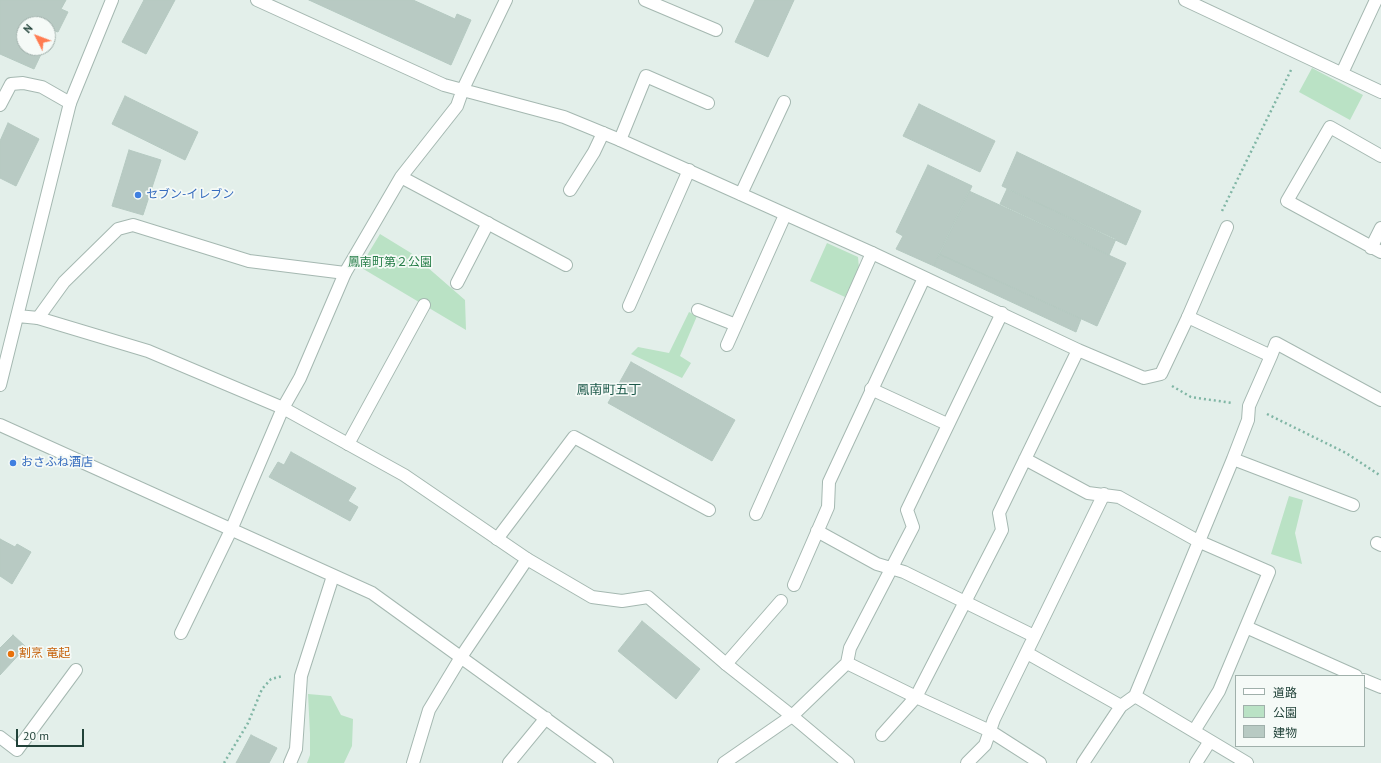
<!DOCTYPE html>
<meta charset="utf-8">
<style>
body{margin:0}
#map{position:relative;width:1381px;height:763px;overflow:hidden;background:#e3efea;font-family:"PT Sans","Noto Sans JP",sans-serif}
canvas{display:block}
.legend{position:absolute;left:1235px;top:675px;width:130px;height:72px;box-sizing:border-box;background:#f5faf7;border:1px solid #a0b0ab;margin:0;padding:5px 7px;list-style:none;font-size:12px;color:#214239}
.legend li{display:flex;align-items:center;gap:8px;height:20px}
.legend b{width:20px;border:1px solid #a0b0ab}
.north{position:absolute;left:16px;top:16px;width:40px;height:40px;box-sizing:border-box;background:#f5faf7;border:1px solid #a0b0ab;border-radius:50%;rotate:312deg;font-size:11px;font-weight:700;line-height:16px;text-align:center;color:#214239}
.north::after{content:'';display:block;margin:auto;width:14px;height:18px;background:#ff7c51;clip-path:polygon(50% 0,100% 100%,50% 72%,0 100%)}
.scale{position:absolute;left:16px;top:729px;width:68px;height:18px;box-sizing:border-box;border:2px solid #214239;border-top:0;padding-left:5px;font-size:12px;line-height:14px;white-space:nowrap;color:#214239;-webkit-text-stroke:3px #f5faf7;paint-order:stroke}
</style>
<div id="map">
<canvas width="1381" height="763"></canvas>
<ul class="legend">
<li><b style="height:5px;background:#fff"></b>道路</li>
<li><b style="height:11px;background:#bae2c5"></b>公園</li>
<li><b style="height:11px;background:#b8cac3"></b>建物</li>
</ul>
<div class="north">N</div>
<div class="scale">20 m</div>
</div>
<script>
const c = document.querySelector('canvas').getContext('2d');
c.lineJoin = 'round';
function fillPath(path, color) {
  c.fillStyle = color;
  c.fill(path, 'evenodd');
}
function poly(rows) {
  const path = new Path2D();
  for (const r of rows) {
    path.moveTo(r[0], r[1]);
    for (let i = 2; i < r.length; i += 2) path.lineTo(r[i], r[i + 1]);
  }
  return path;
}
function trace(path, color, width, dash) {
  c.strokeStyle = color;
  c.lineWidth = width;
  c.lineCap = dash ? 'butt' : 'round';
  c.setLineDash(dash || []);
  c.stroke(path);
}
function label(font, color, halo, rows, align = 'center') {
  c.font = font + ' "PT Sans","Noto Sans JP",sans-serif';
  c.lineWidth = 3.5;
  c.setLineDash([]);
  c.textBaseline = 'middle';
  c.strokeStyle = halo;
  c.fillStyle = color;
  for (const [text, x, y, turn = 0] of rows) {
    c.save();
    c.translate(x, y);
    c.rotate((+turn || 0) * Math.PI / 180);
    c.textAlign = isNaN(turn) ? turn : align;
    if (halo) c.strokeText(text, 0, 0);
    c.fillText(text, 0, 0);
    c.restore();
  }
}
const green = poly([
 [1312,68,1363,95,1350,120,1299,92],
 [380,234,411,253,465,300,466,330,360,267],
 [827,243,858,257,859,268,845,297,810,281],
 [689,312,697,316,680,356,691,363,682,378,631,354,638,347,669,353],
 [1289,496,1303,500,1295,533,1302,564,1271,554],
 [308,694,331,696,341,715,353,719,352,746,344,763,307,763,310,755,310,734]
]);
const building = poly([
 [0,0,66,0,61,9,68,12,58,32,52,30,48,39,48,24,24,24,24,48,44,48,34,69,0,54,0,0],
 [144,0,175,0,146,54,122,42,144,0],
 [309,0,413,0,455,19,457,14,471,20,451,65,309,0],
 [755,0,794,0,768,57,735,42,755,0],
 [125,96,198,132,185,160,112,124,125,96],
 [919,104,995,141,980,172,903,136,919,104],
 [8,123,39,139,16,186,0,178,0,141,8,123],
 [129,150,161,160,143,215,112,206,129,150],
 [1017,152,1141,211,1126,245,1002,186,1017,152],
 [928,165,972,186,934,266,896,249,903,236,896,232,928,165],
 [1007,189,1116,239,1109,255,1000,204,1007,189],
 [969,191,1126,263,1097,326,939,254,969,191],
 [939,254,1081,319,1076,332,934,266,939,254],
 [631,362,735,420,712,461,608,403,631,362],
 [291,452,356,488,348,501,358,507,350,521,269,477,278,462,284,465,291,452],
 [0,539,15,547,17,544,31,552,12,584,0,576,0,539],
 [642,621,700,669,676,699,618,651,642,621],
 [13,635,26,647,0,675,0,648,13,635],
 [251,735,277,748,269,763,236,763,251,735]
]);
const path = poly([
 [1222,211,1292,68],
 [1172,386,1191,397,1232,403],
 [1267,414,1346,453,1381,476],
 [224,763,248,723,262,689,271,679,283,676]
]);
const service = poly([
 [620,140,646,76,708,103],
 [570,190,594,152,603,133],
 [741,194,784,102],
 [457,283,488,223],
 [629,306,689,170],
 [1188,317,1227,227],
 [38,318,64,282,118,229,133,225,249,261,345,273],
 [871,389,947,424],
 [348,444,424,305],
 [756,514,872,253],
 [726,664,781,601],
 [792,716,848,763],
 [0,737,17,750,76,670]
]);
const minor = poly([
 [257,0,444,85,564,117,620,140,872,253,1078,350,1144,378,1161,374,1188,317,1271,356,1276,343,1381,400],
 [645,0,716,30],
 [1185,0,1381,92],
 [1342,73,1376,0],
 [0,105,11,84,23,83,42,87,70,103],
 [1381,156,1330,127,1287,201,1381,252],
 [401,177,566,265],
 [1371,248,1381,228],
 [698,310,736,325],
 [727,345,785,215],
 [0,425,372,593,607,763],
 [1025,459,1088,493,1119,497,1198,541,1269,572,1219,691,1194,731],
 [1233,459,1353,505],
 [817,531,877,564,904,572,1034,636],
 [497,539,574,437,709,510],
 [1377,543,1381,545],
 [794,585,828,507,829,482,924,278],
 [1246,627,1356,676],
 [181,633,231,530,283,408,300,378,345,273,401,177,457,106,463,89,506,0],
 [1027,653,1121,706],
 [847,663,916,697,990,731,1040,763],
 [1364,680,1381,687],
 [1135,696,1247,763],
 [882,735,916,697,1002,530,999,513,1078,350],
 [290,763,296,749,301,676,333,576],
 [413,763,429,710,461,657,527,559,592,597,622,601,648,597,726,664,792,716],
 [509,763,546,718],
 [724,763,792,716,847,663,850,648,913,527,907,510,1002,313],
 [967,763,985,745,994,719,1104,494],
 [1083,763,1121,706,1135,696,1233,459,1248,420,1249,406,1271,356],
 [1196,763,1210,741]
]);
const tertiary = poly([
 [18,316,38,318,148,351,283,408,404,475,527,559],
 [0,385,70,103,112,0]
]);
const markers = [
 [138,195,4,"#3f7fe0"],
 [13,463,4,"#3f7fe0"],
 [11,654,4,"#e8710a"]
];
const shopNames = [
 ["セブン-イレブン",146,195],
 ["おさふね酒店",21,463]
];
const parkNames = [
 ["鳳南町第２公園",390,263]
];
const foodNames = [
 ["割烹 竜起",19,654]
];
const neighbourhoodNames = [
 ["鳳南町五丁",609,390]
];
fillPath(green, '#bae2c5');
fillPath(building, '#b8cac3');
trace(building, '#b5c9c1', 1);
trace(service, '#a5b8b1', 14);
trace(minor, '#a5b8b1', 14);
trace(tertiary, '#a5b8b1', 14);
trace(path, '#80b6a5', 2.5, [2, 3]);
trace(service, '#fff', 12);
trace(minor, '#fff', 12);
trace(tertiary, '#fff', 12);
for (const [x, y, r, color] of markers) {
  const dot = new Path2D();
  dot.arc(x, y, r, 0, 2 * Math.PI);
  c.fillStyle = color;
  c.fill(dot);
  trace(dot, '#f5faf7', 1.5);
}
label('12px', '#366cbe', '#f5faf7', shopNames, 'left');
label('12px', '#267e48', '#f5faf7', parkNames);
label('12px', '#c56008', '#f5faf7', foodNames, 'left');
label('13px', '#1a5748', '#f5faf7', neighbourhoodNames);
</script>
